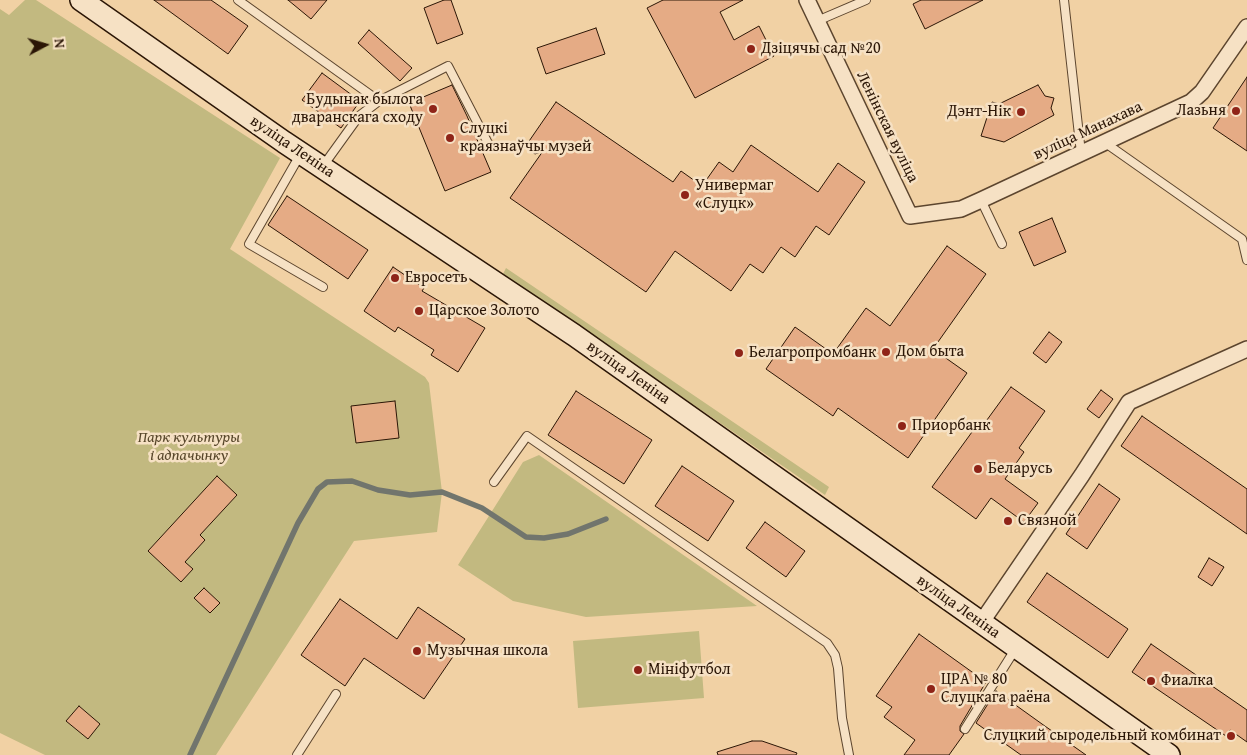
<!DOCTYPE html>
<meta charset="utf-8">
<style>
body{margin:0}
#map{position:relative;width:1247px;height:755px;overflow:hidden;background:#f1d1a4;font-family:"Gentium Book Plus",serif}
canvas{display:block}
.north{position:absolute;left:20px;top:20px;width:50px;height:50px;-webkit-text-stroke:4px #f6e1c4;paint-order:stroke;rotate:84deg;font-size:14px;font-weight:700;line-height:20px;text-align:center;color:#2b1606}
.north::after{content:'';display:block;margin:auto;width:18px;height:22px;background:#2b1606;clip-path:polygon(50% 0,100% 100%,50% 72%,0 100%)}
</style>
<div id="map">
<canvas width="1247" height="755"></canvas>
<div class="north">N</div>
</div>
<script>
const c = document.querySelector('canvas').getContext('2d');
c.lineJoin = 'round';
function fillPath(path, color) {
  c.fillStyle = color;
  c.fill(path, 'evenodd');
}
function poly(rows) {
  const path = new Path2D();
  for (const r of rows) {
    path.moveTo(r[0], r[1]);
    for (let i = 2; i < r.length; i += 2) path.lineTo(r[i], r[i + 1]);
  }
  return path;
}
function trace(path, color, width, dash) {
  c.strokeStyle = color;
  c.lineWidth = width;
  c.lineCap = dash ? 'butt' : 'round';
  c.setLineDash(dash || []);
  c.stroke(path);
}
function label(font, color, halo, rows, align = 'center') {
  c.font = font + ' "Gentium Book Plus",serif';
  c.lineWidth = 5;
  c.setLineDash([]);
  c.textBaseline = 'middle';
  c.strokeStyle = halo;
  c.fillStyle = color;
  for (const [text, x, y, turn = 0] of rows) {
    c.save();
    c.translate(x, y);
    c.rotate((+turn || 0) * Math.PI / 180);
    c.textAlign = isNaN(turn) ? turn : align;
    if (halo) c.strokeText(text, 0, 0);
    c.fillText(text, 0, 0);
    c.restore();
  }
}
const green = poly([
 [25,0,36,0,280,158,230,249,425,377,429,383,442,492,437,532,354,541,216,755,45,755,0,733,0,9,9,15],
 [506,268,829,487,825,495,503,274],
 [539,455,757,606,586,617,513,601,458,565,523,462],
 [699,631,704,698,578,708,573,641]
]);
const stream = poly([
 [190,755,298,523,318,489,327,482,352,481,378,490,410,495,442,492,482,508,526,537,544,538,568,534,606,519]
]);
const building = poly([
 [154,0,211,0,248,26,228,54,154,0],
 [288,0,327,0,311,19,288,0],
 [444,0,451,0,463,34,437,44,424,8,444,0],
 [663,0,743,0,720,12,734,40,759,26,774,56,695,98,647,8,663,0],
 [921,0,983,0,925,29,913,4,921,0],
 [596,28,605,54,546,74,537,48,596,28],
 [369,30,412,68,400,81,358,43,369,30],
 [322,73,360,101,341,128,302,100,322,73],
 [1247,77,1247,151,1213,128,1247,77],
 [452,85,467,116,491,172,445,191,409,103,452,85],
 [1038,85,1045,96,1054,98,1051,108,1054,115,1004,142,981,136,992,102,999,104,1038,85],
 [556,102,673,182,681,171,702,186,719,162,733,172,751,145,818,192,838,163,865,182,829,235,816,226,795,257,781,247,763,273,750,264,731,291,675,251,646,292,510,198,543,151,535,154,525,147,556,102],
 [287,196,368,250,348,279,268,225,287,196],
 [1052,218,1066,252,1034,266,1019,232,1052,218],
 [947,246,986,274,933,349,967,373,908,458,838,408,833,416,766,369,795,327,833,354,866,308,890,326,947,246],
 [393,267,424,288,422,291,485,328,458,372,431,355,434,350,398,327,395,332,364,311,393,267],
 [1049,332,1062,342,1046,363,1033,353,1049,332],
 [1011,387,1045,411,1019,448,1024,452,1005,479,1038,503,1024,522,991,498,976,519,932,487,980,421,984,424,1011,387],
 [1101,390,1113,399,1099,418,1087,409,1101,390],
 [576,391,652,440,624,484,548,435,576,391],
 [395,401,399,438,356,443,351,406,395,401],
 [1142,416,1247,489,1247,534,1121,446,1142,416],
 [682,466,734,501,708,541,655,506,682,466],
 [217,476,237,495,200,535,205,540,185,562,193,569,181,582,148,551,217,476],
 [1099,484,1120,499,1087,549,1066,534,1099,484],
 [765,522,805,551,786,577,746,548,765,522],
 [1209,558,1224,567,1212,586,1198,577,1209,558],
 [1047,573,1128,629,1108,658,1027,602,1047,573],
 [204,588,220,603,210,613,194,598,204,588],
 [340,599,397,639,418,607,465,639,424,699,364,658,345,686,301,655,340,599],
 [919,634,986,682,960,726,960,731,964,734,949,755,904,755,915,740,884,717,892,707,876,696,919,634],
 [1151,644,1247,710,1247,742,1230,730,1226,736,1132,672,1151,644],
 [996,691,1042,724,1086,755,1021,755,976,723,996,691],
 [79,706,100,724,88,739,66,721,79,706],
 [752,741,762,741,797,753,796,755,718,755,717,752,752,741]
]);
const lane = poly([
 [238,0,379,101],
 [1064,0,1081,153],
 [817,21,866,0],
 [1104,142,1242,239,1247,260],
 [300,155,249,244,323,287],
 [323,166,359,116,379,101,448,66,489,145],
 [981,200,1002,244],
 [494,482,527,436,827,643,835,655,838,668,842,718,849,755],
 [965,729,1016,648],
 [297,755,336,694]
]);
const street = poly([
 [807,0,910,216,961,209,981,200,1191,102,1202,92,1247,27],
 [981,623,1082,475,1129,402,1247,349]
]);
const secondary = poly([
 [81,0,284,142,574,335,1169,755]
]);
const markers = [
 [751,49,5,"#8f2418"],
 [433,109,5,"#8f2418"],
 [1236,111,5,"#8f2418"],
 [1021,112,5,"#8f2418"],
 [450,138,5,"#8f2418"],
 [685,195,5,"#8f2418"],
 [395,278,5,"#8f2418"],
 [419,311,5,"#8f2418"],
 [886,352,5,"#8f2418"],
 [739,353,5,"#8f2418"],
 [902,426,5,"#8f2418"],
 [978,469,5,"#8f2418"],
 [1008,521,5,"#8f2418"],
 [417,651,5,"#8f2418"],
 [638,670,5,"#8f2418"],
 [1151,681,5,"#8f2418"],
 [931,689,5,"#8f2418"],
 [1231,736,5,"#8f2418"]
];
const poiNames = [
 ["Дзіцячы сад №20",761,49],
 ["Будынак былога",423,100,"right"],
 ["дваранскага сходу",423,118,"right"],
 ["Лазьня",1226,111,"right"],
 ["Дэнт-Нік",1011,112,"right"],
 ["Слуцкі",460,129],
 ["краязнаўчы музей",460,147],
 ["Универмаг",695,186],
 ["«Слуцк»",695,204],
 ["Евросеть",405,278],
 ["Царское Золото",429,311],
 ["Дом быта",896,352],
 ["Белагропромбанк",749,353],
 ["Приорбанк",912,426],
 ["Беларусь",988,469],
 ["Связной",1018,521],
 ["Музычная школа",427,651],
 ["Мініфутбол",648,670],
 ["ЦРА № 80",941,680],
 ["Слуцкага раёна",941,698],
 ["Фиалка",1161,681],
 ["Слуцкий сыродельный комбинат",1221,736,"right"]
];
const streetNames = [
 ["Ленінская вуліца",887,127,64],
 ["вуліца Манахава",1088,131,-25],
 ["вуліца Леніна",292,147,34],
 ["вуліца Леніна",628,373,35],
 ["вуліца Леніна",958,607,35]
];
const parkNames = [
 ["Парк культуры",189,438],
 ["і адпачынку",189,456]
];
fillPath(green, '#c2b980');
trace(stream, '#71756d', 5.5);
fillPath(building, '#e5ab85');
trace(building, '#2b1606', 1);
trace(lane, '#5c452e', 10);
trace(street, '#5c452e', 18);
trace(secondary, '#2b1606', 24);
trace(lane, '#f6e1c4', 8);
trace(street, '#f6e1c4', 15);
trace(secondary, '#f6e1c4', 21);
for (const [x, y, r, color] of markers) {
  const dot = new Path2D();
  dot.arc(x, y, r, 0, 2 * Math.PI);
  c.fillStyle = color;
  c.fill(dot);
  trace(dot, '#f6e1c4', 2);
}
label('16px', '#2b1606', '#f6e1c4', poiNames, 'left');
label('16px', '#2b1606', '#f6e1c4', streetNames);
label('italic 16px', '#58472b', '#f6e1c4', parkNames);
</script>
